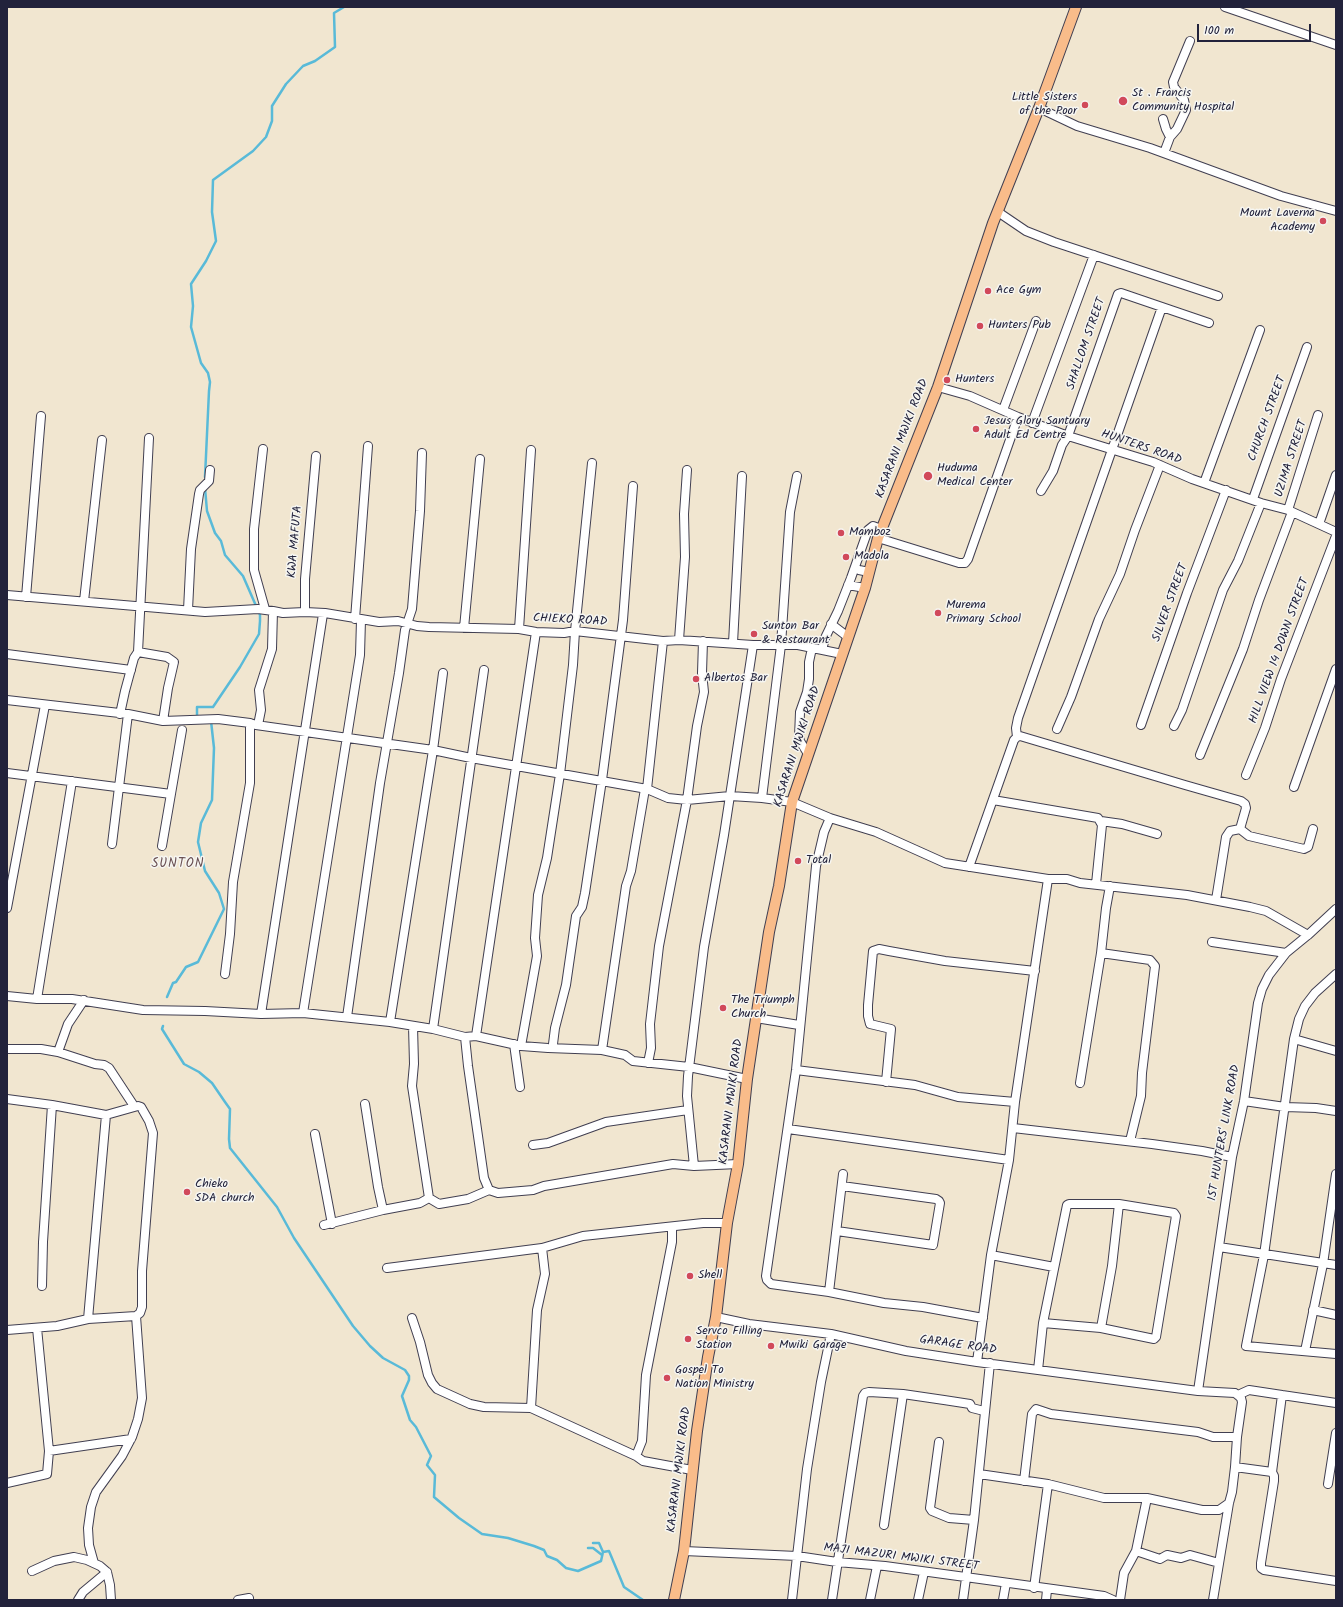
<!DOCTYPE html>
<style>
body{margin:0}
#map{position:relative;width:1343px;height:1607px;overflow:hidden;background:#f1e6d0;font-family:Kalam,sans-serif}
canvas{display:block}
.frame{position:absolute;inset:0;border:8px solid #22223b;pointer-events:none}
.scale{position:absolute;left:1197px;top:24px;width:114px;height:18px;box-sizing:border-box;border:2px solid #22223b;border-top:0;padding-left:5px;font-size:12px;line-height:14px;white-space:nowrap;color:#22223b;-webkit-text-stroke:3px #f6f6f2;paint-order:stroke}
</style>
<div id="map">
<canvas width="1343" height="1607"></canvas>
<div class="frame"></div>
<div class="scale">100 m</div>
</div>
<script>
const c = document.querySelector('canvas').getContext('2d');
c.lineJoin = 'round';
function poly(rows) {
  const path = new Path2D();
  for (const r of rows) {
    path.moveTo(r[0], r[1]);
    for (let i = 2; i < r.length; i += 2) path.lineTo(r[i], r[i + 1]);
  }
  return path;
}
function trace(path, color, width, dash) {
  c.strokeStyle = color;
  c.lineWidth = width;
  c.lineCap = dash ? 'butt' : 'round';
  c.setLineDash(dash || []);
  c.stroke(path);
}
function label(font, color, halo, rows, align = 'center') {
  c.font = font + ' Kalam,sans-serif';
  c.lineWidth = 3;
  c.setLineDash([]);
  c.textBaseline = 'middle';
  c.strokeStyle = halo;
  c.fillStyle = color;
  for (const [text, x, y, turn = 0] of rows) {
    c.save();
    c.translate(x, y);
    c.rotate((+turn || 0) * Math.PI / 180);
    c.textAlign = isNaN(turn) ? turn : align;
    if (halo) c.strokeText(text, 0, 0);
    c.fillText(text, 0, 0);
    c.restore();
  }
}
const stream = poly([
 [205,477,209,391,210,382,208,373,201,363,191,327,193,306,191,284,206,261,216,241,212,212,213,180,253,151,266,137,272,121,272,106,286,84,303,66,315,61,335,47,334,13,344,7],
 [197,717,197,707,213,707,240,667,259,634,260,621,260,615,243,576,225,555,221,541,215,533,207,511,205,488],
 [167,997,173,983,176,982,186,967,198,962,224,909,219,893,205,871,198,842,201,823,212,800,214,748,211,721],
 [163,1026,162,1029,184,1064,199,1072,212,1083,225,1102,230,1109,229,1139,230,1148,277,1207,294,1238,353,1326,370,1346,383,1358,405,1370,409,1376,409,1380,402,1396,410,1420,416,1427,431,1456,427,1465,435,1475,434,1497,459,1518,482,1534,508,1538,534,1546,544,1550,547,1556,557,1560,566,1568,578,1571,601,1561,603,1552,609,1551,624,1587,643,1600],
 [593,1543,599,1543,603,1552],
 [588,1548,593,1548,602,1555]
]);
const minor = poly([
 [1225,7,1336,45],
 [1039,108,1077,126,1150,148,1281,196,1336,211],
 [1163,119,1166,129,1170,137],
 [1164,153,1170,137,1177,129,1186,110,1184,100,1174,87,1173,82,1190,41],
 [998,212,1026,231,1054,242,1218,296],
 [938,387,970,396,1018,417,1068,436,1153,462,1192,479,1261,503,1288,510,1336,532],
 [1003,410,1036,321],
 [1032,423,1094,255],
 [263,449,254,529,254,570,265,609],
 [316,456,305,579,305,612,325,613,379,622,398,621,417,626,429,627,519,629,536,632,564,633,575,631,663,641,679,640,753,645,798,645,842,654],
 [1204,483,1260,330],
 [1041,491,1053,471,1062,445,1068,436,1118,294,1121,293,1209,323],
 [1253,499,1307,347],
 [1288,510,1318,415],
 [1319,524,1336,475],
 [878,538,959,563,965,563,968,559,1018,417],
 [855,568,859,570,869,572],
 [848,585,865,588],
 [7,595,205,612,258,609,273,611],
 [26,597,41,416],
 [84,601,102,440],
 [188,610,191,549,199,494,200,490,209,481,210,470],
 [355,619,368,446],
 [831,624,848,637],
 [464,628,480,459],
 [519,629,531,450],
 [679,640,685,557,684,514,687,470],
 [733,643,742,476],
 [822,650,825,638,838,611,851,578,868,530,873,526,881,529],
 [138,652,167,657,174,662,168,688,163,721],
 [7,654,131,670],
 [7,700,128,714,163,721,218,719,250,723,256,725,433,750,471,758,647,789,668,798,687,800,730,796,762,798,792,802,830,818,876,832,945,863,1048,879,1067,879,1080,883,1187,895,1250,907,1266,911,1308,935],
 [120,714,125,691,134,658,138,652,149,438],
 [258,725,261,710,259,690,272,649,273,611,283,613,305,612],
 [1141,725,1187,593,1226,490],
 [1174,726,1182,710,1223,590,1238,561,1261,503],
 [1057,729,1071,697,1099,619,1120,574,1135,530,1160,465],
 [1017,737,1016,728,1018,718,1162,307],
 [808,754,800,741,799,737,800,712,807,692,809,679,809,662,812,648],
 [1200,755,1243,649,1259,600,1292,512],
 [7,773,171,794],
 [1246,775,1265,728,1281,679,1336,536],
 [1294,787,1336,669],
 [647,789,663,641],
 [762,798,781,645,790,512,797,476],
 [993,800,1098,818,1102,825,1096,884],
 [830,818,824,832,816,866,796,1070,766,1276,767,1280,771,1284,829,1292,884,1303,923,1307,983,1318],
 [1101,821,1122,824,1157,834],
 [1240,829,1249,836,1304,849,1308,847,1313,829],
 [112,844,128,714],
 [162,846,182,730],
 [969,867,1014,740,1017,737,1020,736,1185,785,1241,801,1245,804,1246,808,1240,829,1230,831,1226,837,1216,900],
 [7,908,45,705],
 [1212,942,1286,953],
 [1101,953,1150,960,1155,966,1142,1073,1141,1096,1130,1141],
 [225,974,230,934,233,882,250,783,250,723],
 [1336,974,1315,993,1305,1006,1299,1019,1294,1039,1264,1255,1246,1346,1336,1354],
 [7,996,37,999,72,999,143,1010,205,1011,261,1014,303,1013,390,1022,433,1029,465,1037,476,1036,521,1046,548,1048,602,1050,625,1055,633,1061,689,1067,747,1079],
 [37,999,72,781],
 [303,1013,360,655,361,620],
 [261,1014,323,614],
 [347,1017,380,783,399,673,405,630,412,609,420,511,422,453],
 [756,1018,799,1025],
 [390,1022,433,750,443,673],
 [433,1029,484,670],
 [476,1036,536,632],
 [465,1037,468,1066,484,1178,489,1190,498,1193,533,1190,544,1186,673,1164,694,1166,738,1164],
 [1294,1039,1336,1051],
 [514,1044,520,1087],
 [521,1046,537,956,535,938,538,895,547,858,560,774,573,665,575,631,592,463],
 [554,1048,553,1044,555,1028,566,985,576,916,582,907,585,893,602,780,623,620,633,486],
 [7,1049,41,1049,58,1052,95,1064,104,1065,109,1068,134,1106],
 [602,1050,626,886,631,871,645,789],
 [58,1052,68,1024,84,1000],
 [648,1063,651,1048,650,1024,659,946,687,800,697,726,704,692,702,673,703,641],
 [796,1070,915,1085,958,1097,1015,1102],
 [886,1082,891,1029,870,1024,868,1016,868,1005,873,951,879,949,889,951,945,961,1035,971],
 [1080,1083,1101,953,1106,908,1110,886],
 [7,1099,52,1105,106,1115,138,1106,141,1107,149,1121,153,1133,142,1271,142,1307,140,1313,136,1316,88,1319,57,1326,7,1330],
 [1244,1101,1285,1107,1316,1108,1336,1111],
 [365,1104,378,1187,383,1210],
 [1013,1128,1152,1144,1202,1151,1232,1157],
 [788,1129,1009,1160],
 [315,1134,332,1224],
 [533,1145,548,1143,606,1122,688,1110],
 [694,1166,687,1096,688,1076,704,947,724,835,753,645],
 [429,1198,439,1204,468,1199,489,1190],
 [324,1225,383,1210,420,1203,429,1198,412,1086,414,1064,413,1026],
 [837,1231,933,1245,940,1203,939,1201,936,1199,842,1186],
 [1219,1247,1336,1265],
 [991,1255,1054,1267],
 [387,1268,542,1248,583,1236,703,1223,727,1223],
 [42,1286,43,1242,52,1105],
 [829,1292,843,1174],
 [1313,1310,1336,1315],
 [716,1317,749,1324,831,1334,906,1351,977,1362,1198,1391,1235,1393,1241,1398,1242,1402,1237,1437,1235,1467,1232,1492,1229,1503,1213,1600],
 [412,1318,420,1342,428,1375,432,1383,437,1389,470,1404,484,1407,531,1408,636,1456,643,1461,692,1470],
 [88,1319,106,1115],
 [1043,1323,1101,1328],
 [37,1328,49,1451,131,1439],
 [1305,1351,1323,1264,1336,1174],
 [977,1362,991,1255,1009,1160,1015,1102,1048,879],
 [1038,1370,1043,1323,1067,1205,1069,1204,1119,1204,1174,1213,1176,1216,1156,1337,1154,1339,1101,1328,1112,1266,1119,1204],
 [1198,1391,1232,1157,1244,1101,1258,1003,1262,989,1269,975,1286,953,1308,935,1336,909],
 [1238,1395,1249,1390,1282,1395],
 [531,1408,537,1310,545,1274,542,1248],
 [939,1442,930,1508,932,1511,949,1518,974,1520],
 [636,1456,642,1441,646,1375,672,1242,672,1227],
 [1235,1467,1272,1472,1274,1476,1274,1481,1261,1563,1261,1568,1264,1570,1336,1581],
 [1272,1472,1282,1395,1336,1403],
 [979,1474,1048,1484,1104,1498,1147,1498,1202,1510,1219,1510,1229,1503],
 [1024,1481,1032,1414,1036,1409,1051,1414,1198,1432,1213,1437,1237,1437],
 [7,1483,47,1474,49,1451],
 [1328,1484,1336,1433],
 [884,1525,903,1394],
 [684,1551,797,1556,837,1562,885,1566,1104,1596,1113,1600],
 [1136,1551,1160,1559,1167,1555,1181,1558,1190,1555,1219,1563],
 [94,1563,89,1545,88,1528,91,1507,96,1492,122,1456,132,1437,138,1419,142,1398,136,1316],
 [32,1571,54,1561,74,1557,87,1560,100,1566,107,1572,83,1592,78,1600],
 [107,1572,110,1585,111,1600],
 [1034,1588,1048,1484],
 [238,1600,249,1598],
 [792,1600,807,1469,821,1382,831,1334],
 [832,1600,863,1396,865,1393,869,1392,903,1394,944,1400,970,1404,972,1408,984,1411],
 [870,1600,877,1566],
 [918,1600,924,1572],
 [963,1600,974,1520,990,1363],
 [1003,1600,1006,1583],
 [1046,1600,1047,1590],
 [1120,1600,1124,1573,1136,1551,1147,1498]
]);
const major = poly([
 [674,1600,684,1551,697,1431,708,1357,716,1317,727,1223,738,1164,747,1079,769,932,779,886,792,802,865,588,878,538,938,387,993,223,1039,108,1076,7]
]);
const markers = [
 [1123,101,5,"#d1495b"],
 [1085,105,4,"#d1495b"],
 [1323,221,4,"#d1495b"],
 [988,291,4,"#d1495b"],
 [980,326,4,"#d1495b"],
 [947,380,4,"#d1495b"],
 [976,429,4,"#d1495b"],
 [928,476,5,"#d1495b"],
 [841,533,4,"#d1495b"],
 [846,557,4,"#d1495b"],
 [938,613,4,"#d1495b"],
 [754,634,4,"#d1495b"],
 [696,679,4,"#d1495b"],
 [798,861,4,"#d1495b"],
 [723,1008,4,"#d1495b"],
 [187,1192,4,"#d1495b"],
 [690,1276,4,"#d1495b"],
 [688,1339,4,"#d1495b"],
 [771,1346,4,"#d1495b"],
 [667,1378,4,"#d1495b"]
];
const poiNames = [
 ["St . Francis",1132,94],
 ["Community Hospital",1132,108],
 ["Little Sisters",1077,98,"right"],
 ["of the Poor",1077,112,"right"],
 ["Mount Laverna",1315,214,"right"],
 ["Academy",1315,228,"right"],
 ["Ace Gym",996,291],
 ["Hunters Pub",988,326],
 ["Hunters",955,380],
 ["Jesus Glory Santuary",984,422],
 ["Adult Ed Centre",984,436],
 ["Huduma",937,469],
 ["Medical Center",937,483],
 ["Mamboz",849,533],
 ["Madola",854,557],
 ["Murema",946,606],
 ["Primary School",946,620],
 ["Sunton Bar",762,627],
 ["& Restaurant",762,641],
 ["Albertos Bar",704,679],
 ["Total",806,861],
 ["The Triumph",731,1001],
 ["Church",731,1015],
 ["Chieko",195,1185],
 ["SDA church",195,1199],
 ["Shell",698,1276],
 ["Servco Filling",696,1332],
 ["Station",696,1346],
 ["Mwiki Garage",779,1346],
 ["Gospel To",675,1371],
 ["Nation Ministry",675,1385]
];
const streetNames = [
 ["SHALLOM STREET",1087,344,-71],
 ["CHURCH STREET",1268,419,-70],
 ["KASARANI MWIKI ROAD",903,439,-69],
 ["HUNTERS ROAD",1141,448,19],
 ["UZIMA STREET",1292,459,-72],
 ["KWA MAFUTA",296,542,-85],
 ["SILVER STREET",1171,603,-70],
 ["CHIEKO ROAD",570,621,3],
 ["HILL VIEW 14 DOWN STREET",1280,651,-70],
 ["KASARANI MWIKI ROAD",798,747,-72],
 ["KASARANI MWIKI ROAD",732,1102,-83],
 ["1ST HUNTERS' LINK ROAD",1225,1133,-80],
 ["GARAGE ROAD",958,1346,8],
 ["KASARANI MWIKI ROAD",680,1470,-83],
 ["MAJI MAZURI MWIKI STREET",901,1558,7]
];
const neighbourhoodNames = [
 ["SUNTON",178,865]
];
trace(stream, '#59bad8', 2.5);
trace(minor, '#413f51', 10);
trace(major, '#413f51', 12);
trace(minor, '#fff', 8);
trace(major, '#f9bc8a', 10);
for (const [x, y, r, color] of markers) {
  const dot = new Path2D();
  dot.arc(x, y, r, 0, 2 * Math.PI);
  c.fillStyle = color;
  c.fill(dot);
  trace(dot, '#f6f6f2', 1.5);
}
label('12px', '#22223b', '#f6f6f2', poiNames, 'left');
label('12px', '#22223b', '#f6f6f2', streetNames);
c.letterSpacing = '1px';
label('13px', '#6a5052', '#f6f6f2', neighbourhoodNames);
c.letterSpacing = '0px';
</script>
